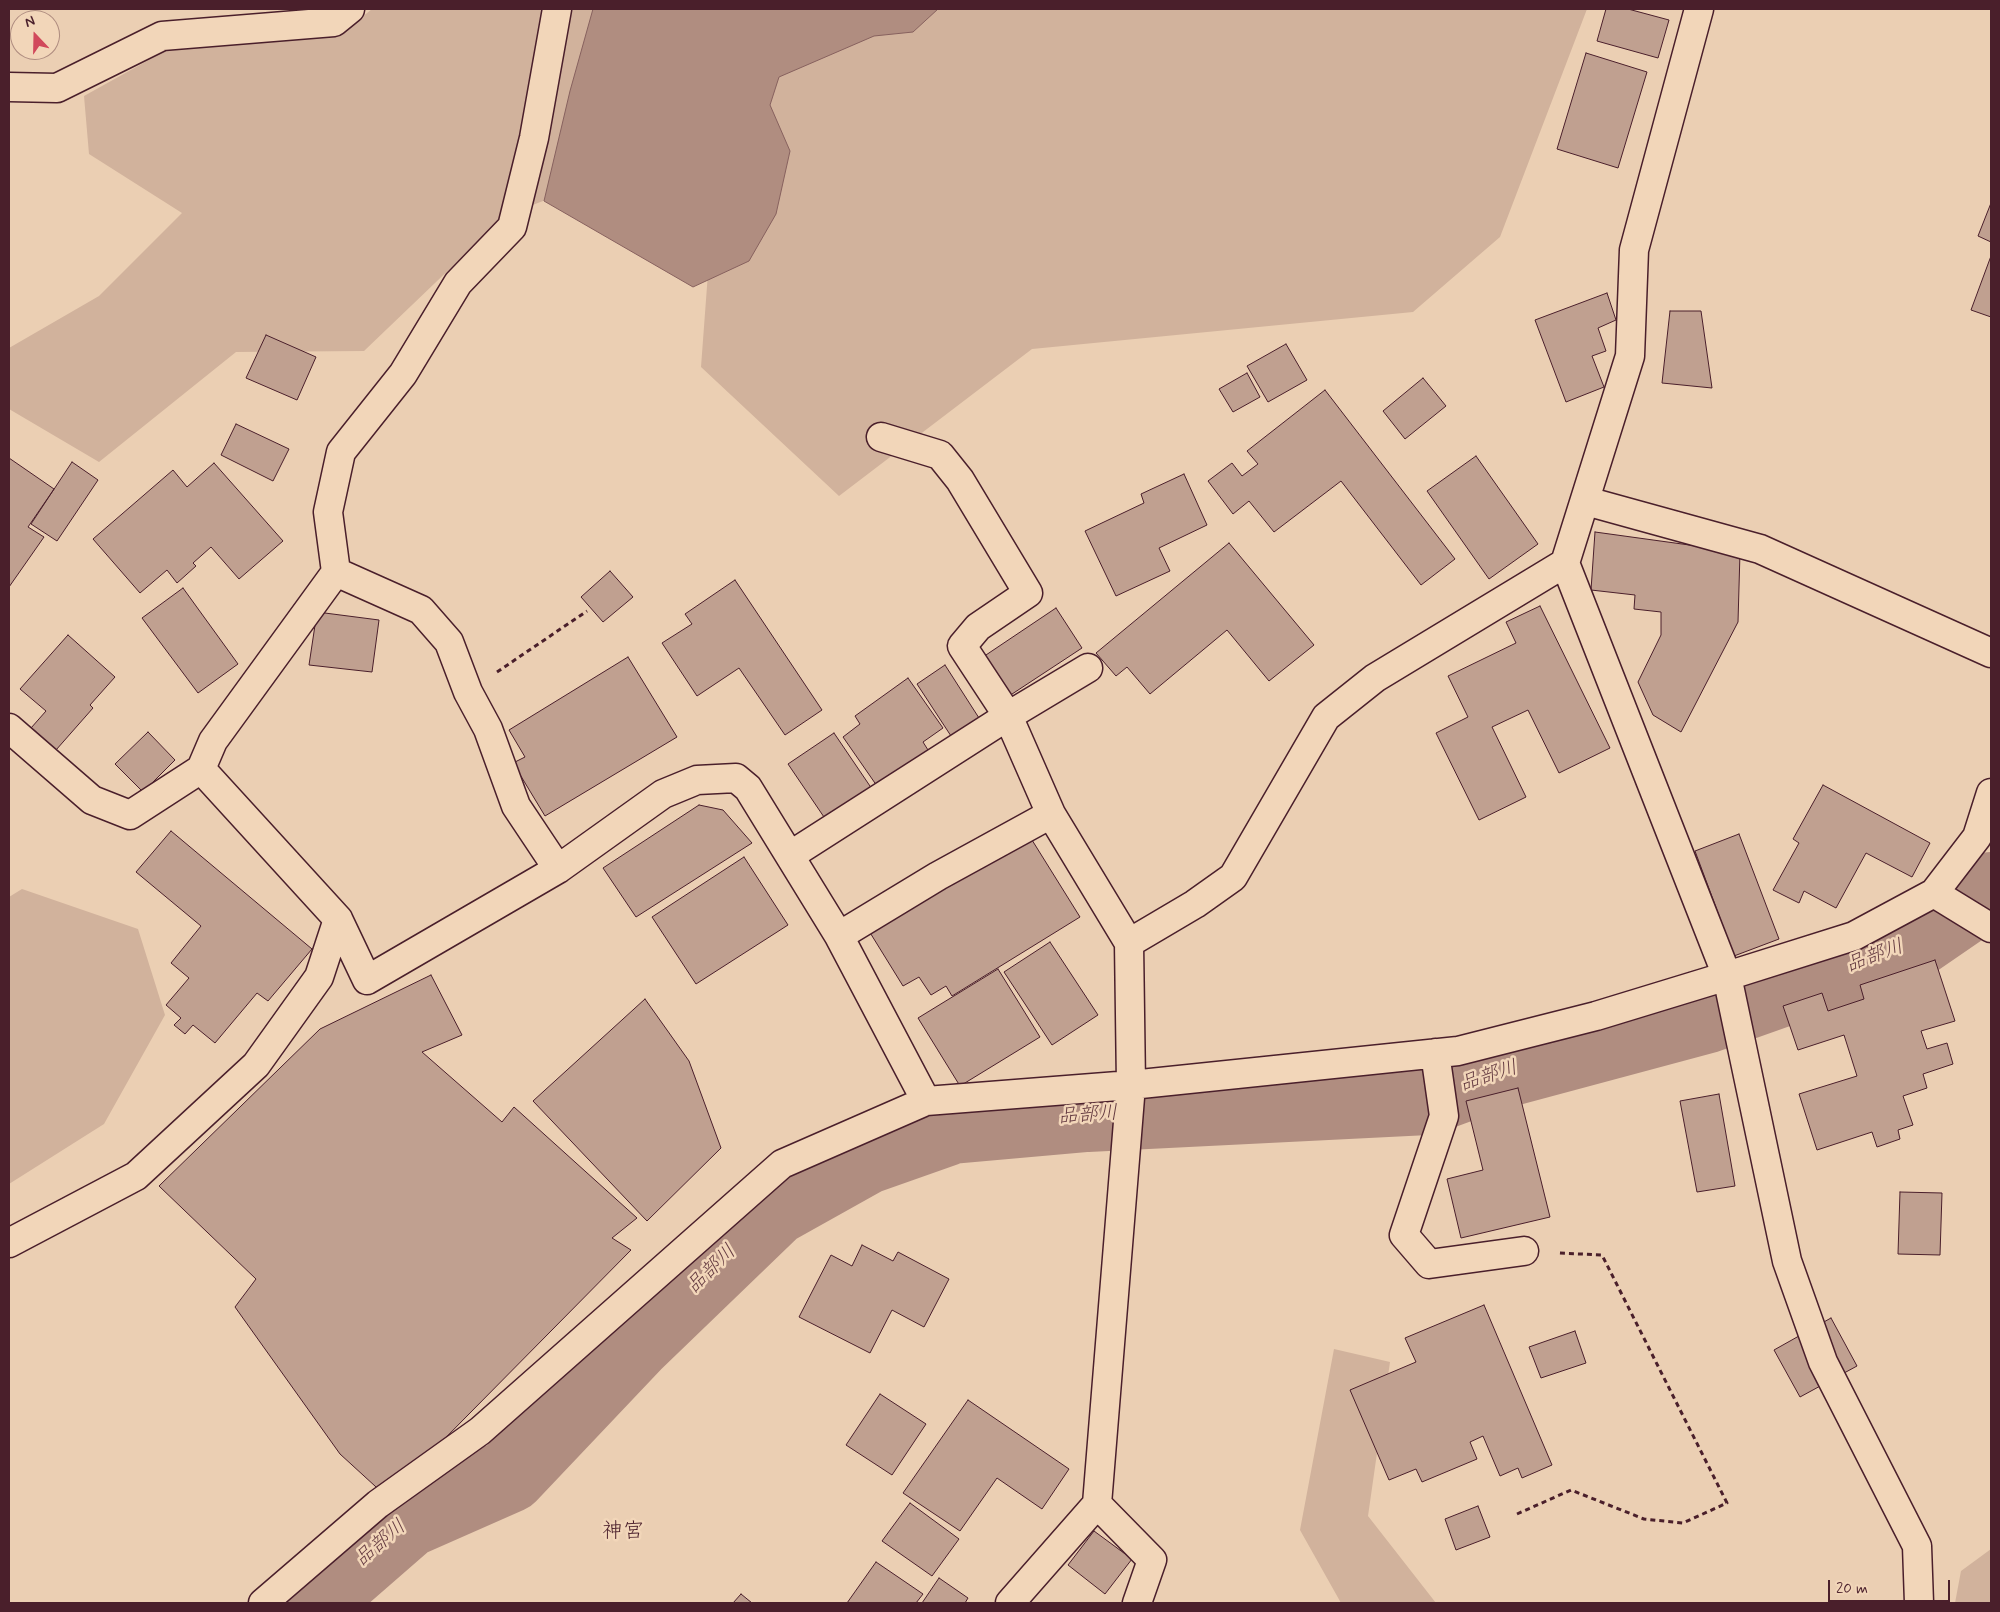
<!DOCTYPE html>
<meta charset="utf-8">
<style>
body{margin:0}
#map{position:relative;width:2000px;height:1612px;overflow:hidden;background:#ebcfb3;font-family:Mynerve,sans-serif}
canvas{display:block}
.frame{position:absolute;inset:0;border:10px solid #4a1f2b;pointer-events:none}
.north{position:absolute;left:10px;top:10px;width:50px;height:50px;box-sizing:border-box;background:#f2d6b9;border:1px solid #af8d80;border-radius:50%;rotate:339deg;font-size:14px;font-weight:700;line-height:20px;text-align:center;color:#4a1f2b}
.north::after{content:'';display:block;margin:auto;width:18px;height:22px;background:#d1495b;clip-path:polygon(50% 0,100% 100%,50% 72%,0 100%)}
.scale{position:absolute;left:1828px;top:1580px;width:122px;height:22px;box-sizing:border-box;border:2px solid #4a1f2b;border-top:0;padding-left:6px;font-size:15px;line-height:18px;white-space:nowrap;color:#4a1f2b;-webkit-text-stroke:4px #f2d6b9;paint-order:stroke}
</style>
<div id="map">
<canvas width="2000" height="1612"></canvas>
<div class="frame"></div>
<div class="north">N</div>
<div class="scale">20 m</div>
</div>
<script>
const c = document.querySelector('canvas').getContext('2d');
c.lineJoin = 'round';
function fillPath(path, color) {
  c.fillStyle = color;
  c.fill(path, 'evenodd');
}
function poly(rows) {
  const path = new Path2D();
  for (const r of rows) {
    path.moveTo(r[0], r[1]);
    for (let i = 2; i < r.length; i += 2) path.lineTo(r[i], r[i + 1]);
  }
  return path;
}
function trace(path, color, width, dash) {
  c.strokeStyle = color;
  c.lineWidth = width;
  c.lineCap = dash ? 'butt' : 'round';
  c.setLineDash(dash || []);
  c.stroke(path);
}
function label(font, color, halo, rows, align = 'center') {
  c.font = font + ' Mynerve,"Klee One",sans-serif';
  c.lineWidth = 5;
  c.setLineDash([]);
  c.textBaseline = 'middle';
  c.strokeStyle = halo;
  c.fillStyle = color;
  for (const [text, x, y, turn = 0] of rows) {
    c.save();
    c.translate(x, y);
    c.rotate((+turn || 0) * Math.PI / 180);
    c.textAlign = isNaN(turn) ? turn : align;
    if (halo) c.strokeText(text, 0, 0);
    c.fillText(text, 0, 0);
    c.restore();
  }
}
const green = poly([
 [372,9,1587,9,1500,237,1413,312,1032,349,839,496,701,367,710,246,588,184,506,215,364,351,236,352,99,462,9,409,9,348,99,296,182,213,89,154,84,96,183,41,344,32],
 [22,889,138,929,165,1015,104,1124,9,1184,9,897],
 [1334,1349,1390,1362,1368,1516,1436,1603,1341,1603,1300,1530],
 [1991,1549,1991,1603,1955,1603,1961,1571]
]);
const water = poly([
 [593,9,938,9,913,32,874,36,779,77,770,105,790,151,776,214,749,261,693,287,544,201,570,91,593,9]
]);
const river = poly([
 [313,1603,407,1521,509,1476,636,1342,774,1209,867,1157,952,1127,1087,1115,1427,1098,1492,1074,1708,1016,1911,944,1991,889]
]);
const building = poly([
 [1606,9,1628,9,1669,20,1658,58,1597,41,1606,9],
 [1586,53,1647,72,1618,168,1557,149,1586,53],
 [1991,203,1991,242,1978,236,1991,203],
 [1991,256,1991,317,1971,310,1991,256],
 [1607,293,1616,320,1598,328,1606,351,1592,356,1604,387,1566,402,1535,320,1607,293],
 [1670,311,1701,311,1712,388,1662,383,1670,311],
 [266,335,316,357,297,400,246,378,266,335],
 [1286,344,1307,380,1268,402,1247,366,1286,344],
 [1247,373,1260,397,1233,412,1219,389,1247,373],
 [1423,378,1446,406,1405,439,1383,411,1423,378],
 [1325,390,1455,559,1421,585,1341,481,1274,532,1249,501,1233,514,1208,481,1232,463,1242,476,1258,464,1247,451,1325,390],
 [236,424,289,449,273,481,221,455,236,424],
 [1476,456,1538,544,1489,579,1427,491,1476,456],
 [9,458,54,489,28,527,44,537,9,587,9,458],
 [72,462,98,480,57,541,31,524,72,462],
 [214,463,283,541,239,579,211,547,193,563,196,566,177,583,167,570,140,593,93,539,173,470,187,487,214,463],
 [1184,474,1207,525,1159,548,1170,571,1116,596,1085,531,1144,503,1141,494,1184,474],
 [1595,532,1740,552,1738,622,1681,732,1653,715,1638,682,1661,635,1661,612,1634,609,1635,595,1591,590,1595,532],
 [1229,543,1314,645,1269,681,1227,630,1150,694,1127,667,1116,676,1096,653,1229,543],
 [610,571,633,597,603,622,581,597,610,571],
 [735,580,822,710,785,735,739,668,697,696,662,643,692,624,685,614,735,580],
 [183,588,238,664,198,693,142,618,183,588],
 [1540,606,1610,748,1559,773,1528,710,1492,727,1526,797,1479,820,1436,733,1468,717,1448,676,1516,643,1506,622,1540,606],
 [1056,608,1082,648,1006,698,980,659,1056,608],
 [317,612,379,620,372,672,309,665,317,612],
 [68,635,115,677,90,705,93,708,56,750,31,728,46,711,20,689,68,635],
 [628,657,677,737,545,816,513,763,525,757,509,730,628,657],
 [945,665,979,718,951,736,917,684,945,665],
 [908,678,943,728,923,742,928,750,877,786,843,737,860,724,855,716,908,678],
 [148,732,175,760,143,792,115,764,148,732],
 [834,733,872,789,826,820,788,764,834,733],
 [1823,785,1930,843,1912,877,1866,853,1836,908,1804,891,1799,903,1773,890,1799,843,1793,839,1823,785],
 [699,805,723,810,752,843,636,917,603,868,699,805],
 [171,831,312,949,268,1001,257,993,215,1043,193,1025,185,1034,174,1025,181,1018,166,1005,189,978,171,963,201,926,136,872,171,831],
 [1027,832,1080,917,952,996,946,986,931,995,919,977,903,986,869,931,1027,832],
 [1739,834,1779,939,1734,956,1695,851,1739,834],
 [744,857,788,925,696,984,652,917,744,857],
 [1050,942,1098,1015,1052,1045,1004,972,1050,942],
 [1935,960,1955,1021,1921,1031,1927,1049,1947,1043,1953,1064,1923,1074,1927,1088,1903,1096,1913,1125,1898,1130,1900,1139,1877,1147,1872,1132,1817,1150,1799,1094,1857,1076,1844,1035,1798,1050,1783,1006,1822,993,1828,1011,1864,999,1860,985,1935,960],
 [998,969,1040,1037,960,1086,918,1018,998,969],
 [431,975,462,1035,422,1052,502,1122,514,1107,637,1218,612,1238,631,1250,387,1497,340,1454,235,1307,256,1279,159,1186,320,1029,431,975],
 [645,999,689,1061,721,1148,647,1221,533,1101,645,999],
 [1518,1088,1550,1217,1461,1238,1447,1179,1483,1170,1466,1101,1518,1088],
 [1719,1094,1735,1186,1697,1192,1680,1101,1719,1094],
 [1900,1192,1942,1193,1940,1255,1898,1254,1900,1192],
 [862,1245,893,1261,898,1252,949,1279,924,1327,892,1310,870,1353,799,1317,831,1255,852,1266,862,1245],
 [1484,1305,1552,1465,1522,1478,1518,1468,1500,1476,1483,1436,1470,1442,1477,1459,1422,1482,1416,1469,1389,1480,1350,1390,1416,1362,1405,1338,1484,1305],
 [1831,1318,1857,1366,1800,1397,1774,1350,1831,1318],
 [1575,1331,1586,1363,1541,1378,1529,1347,1575,1331],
 [880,1394,926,1424,892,1475,846,1445,880,1394],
 [968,1400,1069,1469,1042,1509,997,1478,960,1531,903,1493,968,1400],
 [910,1503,959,1539,932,1576,882,1541,910,1503],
 [1478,1506,1490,1537,1456,1550,1445,1519,1478,1506],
 [1094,1531,1132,1559,1105,1594,1068,1565,1094,1531],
 [876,1562,923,1594,916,1603,847,1603,876,1562],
 [939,1578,968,1598,965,1603,922,1603,939,1578],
 [741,1594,752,1603,733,1603,741,1594]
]);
const path = poly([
 [497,672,587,611],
 [1517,1514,1571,1490,1644,1519,1683,1523,1727,1503,1602,1255,1559,1253]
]);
const street = poly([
 [1699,9,1634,250,1630,356,1565,563,1727,976,1787,1261,1823,1362,1917,1546,1919,1603],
 [9,87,57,88,162,36,334,22,350,9],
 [881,437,940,455,960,480,1028,593,978,627,962,646,1008,716,1051,814,1129,943,1131,1085,1097,1504,1010,1603],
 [1586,501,1760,549,1991,653],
 [336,572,421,610,449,642,468,692,488,729,516,806,558,869,663,794,697,780,736,778,748,788,839,936,926,1101],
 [9,728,92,800,130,815,201,769,213,741,336,572,328,512,341,452,403,374,458,283,512,227,534,138,557,9],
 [791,855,1008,716,1088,668],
 [1934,893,1991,928],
 [338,919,367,980,558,869],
 [839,936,938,876,1051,814],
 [1129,943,1195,904,1233,877,1326,717,1375,678,1565,563],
 [1435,1053,1444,1116,1404,1235,1429,1264,1524,1251],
 [9,1243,136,1176,256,1065,319,977,338,919,201,769],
 [1097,1504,1152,1560,1137,1603],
 [263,1603,378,1504,480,1431,782,1164,926,1101,1131,1085,1458,1051,1596,1016,1727,976,1854,936,1934,893,1977,837,1991,793]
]);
const waterNames = [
 ["品部川",1875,957,-20],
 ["品部川",1489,1077,-18],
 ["品部川",1088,1116,-4],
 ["品部川",712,1270,-44],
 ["品部川",381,1544,-40]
];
const quarterNames = [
 ["神宮",623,1533]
];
fillPath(green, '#d1b29c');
fillPath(water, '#b08d80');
trace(water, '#87615e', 1);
trace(river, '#b08d80', 74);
fillPath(building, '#c0a090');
trace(building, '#4a1f2b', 1);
trace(street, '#4a1f2b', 31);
trace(path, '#4a1f2b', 3, [5, 4]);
trace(street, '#f2d6b9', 28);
label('italic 20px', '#643a40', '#f2d6b9', waterNames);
label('21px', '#4a1f2b', '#f2d6b9', quarterNames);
</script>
